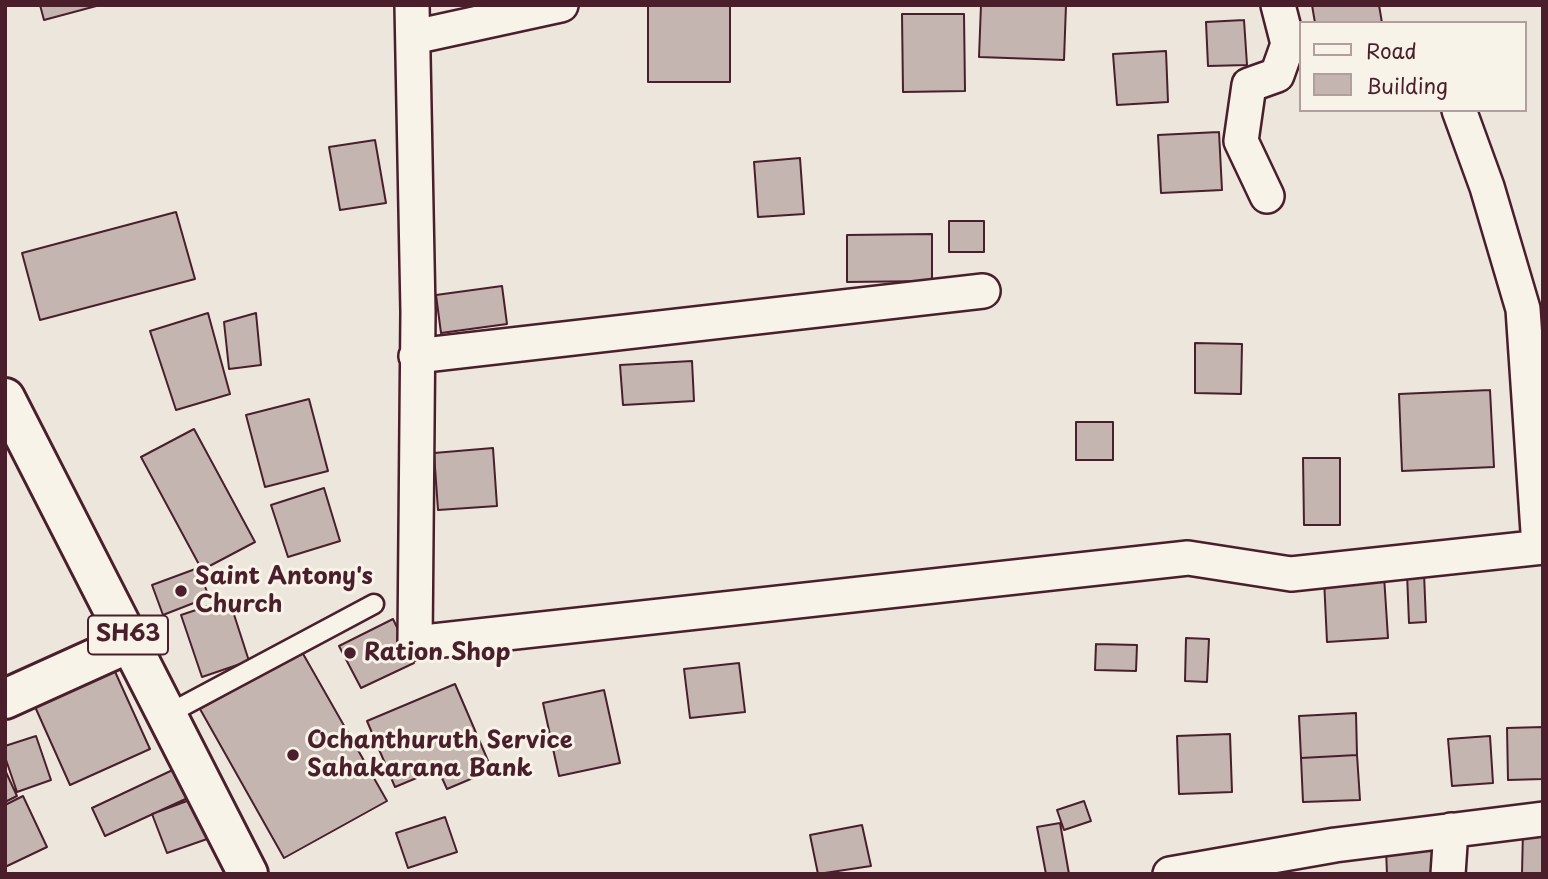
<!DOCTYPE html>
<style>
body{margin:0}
#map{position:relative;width:1548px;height:879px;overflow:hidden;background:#ece6dd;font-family:"Playpen Sans",sans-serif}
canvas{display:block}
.frame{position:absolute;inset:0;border:7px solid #4a1f2b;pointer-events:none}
.legend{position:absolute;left:1299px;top:21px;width:228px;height:91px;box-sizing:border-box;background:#f7f3e8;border:2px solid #b29e9c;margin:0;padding:9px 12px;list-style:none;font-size:21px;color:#4a1f2b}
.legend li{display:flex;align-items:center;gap:14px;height:35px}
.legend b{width:35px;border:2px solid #b29e9c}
</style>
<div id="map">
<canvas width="1548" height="879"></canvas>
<div class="frame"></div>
<ul class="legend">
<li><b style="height:9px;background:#f7f3e8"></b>Road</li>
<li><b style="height:19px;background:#c4b5b0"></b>Building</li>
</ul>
</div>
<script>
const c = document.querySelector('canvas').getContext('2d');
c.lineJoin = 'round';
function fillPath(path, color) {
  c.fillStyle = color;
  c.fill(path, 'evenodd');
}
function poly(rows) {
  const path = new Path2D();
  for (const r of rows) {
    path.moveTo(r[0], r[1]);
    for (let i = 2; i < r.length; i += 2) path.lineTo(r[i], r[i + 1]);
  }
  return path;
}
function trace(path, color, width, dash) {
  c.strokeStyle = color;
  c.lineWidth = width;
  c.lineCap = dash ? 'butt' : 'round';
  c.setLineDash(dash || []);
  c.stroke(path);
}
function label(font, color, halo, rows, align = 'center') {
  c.font = font + ' "Playpen Sans",sans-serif';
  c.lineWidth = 6;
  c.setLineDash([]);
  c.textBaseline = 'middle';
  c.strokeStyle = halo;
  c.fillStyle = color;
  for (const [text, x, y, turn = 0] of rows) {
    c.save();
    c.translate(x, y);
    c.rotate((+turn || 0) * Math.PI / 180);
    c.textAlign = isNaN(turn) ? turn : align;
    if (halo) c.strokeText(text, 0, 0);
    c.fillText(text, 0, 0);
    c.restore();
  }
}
const building = poly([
 [40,5,100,5,44,20,40,5],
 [648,5,730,5,730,82,648,82,648,5],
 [981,5,1066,5,1064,60,979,57,981,5],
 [1312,5,1379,5,1382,23,1315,23,1312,5],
 [902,14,964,14,965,91,903,92,902,14],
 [1244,20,1247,65,1208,66,1206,22,1244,20],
 [1166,51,1168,102,1117,105,1113,54,1166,51],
 [1219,132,1222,190,1161,193,1158,135,1219,132],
 [375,140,386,203,340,210,329,147,375,140],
 [800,158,804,214,758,217,754,162,800,158],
 [176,212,195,279,40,320,22,253,176,212],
 [949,221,984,221,984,252,949,252,949,221],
 [932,234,932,281,847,282,847,235,932,234],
 [502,286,507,324,441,333,436,295,502,286],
 [208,313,230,394,176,410,150,331,208,313],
 [256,313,261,365,229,369,224,322,256,313],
 [1195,343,1242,344,1241,394,1195,393,1195,343],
 [692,361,694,401,623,405,620,365,692,361],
 [1490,390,1494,467,1402,471,1399,394,1490,390],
 [309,399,328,471,265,487,246,415,309,399],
 [1076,422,1113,422,1113,460,1076,460,1076,422],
 [194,429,255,542,202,570,141,457,194,429],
 [493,448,497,506,438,510,434,453,493,448],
 [1303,458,1340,458,1340,525,1304,525,1303,458],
 [324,488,340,541,288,557,271,505,324,488],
 [198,568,209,597,163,615,152,585,198,568],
 [1407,573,1424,573,1426,622,1409,623,1407,573],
 [1384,576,1388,638,1327,642,1324,579,1384,576],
 [229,599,249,661,202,677,181,615,229,599],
 [393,619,414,663,361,688,339,646,393,619],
 [1186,638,1209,639,1207,682,1185,681,1186,638],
 [1096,644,1137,645,1136,671,1095,670,1096,644],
 [302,652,387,801,284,858,200,709,302,652],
 [739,663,745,712,690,718,684,669,739,663],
 [112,665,150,749,70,785,32,700,112,665],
 [455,684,492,770,447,789,438,769,395,787,367,721,455,684],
 [604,690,620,763,559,776,543,703,604,690],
 [1356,713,1357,755,1301,758,1299,716,1356,713],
 [1543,727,1543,779,1508,780,1507,728,1543,727],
 [1230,734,1232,792,1179,794,1177,736,1230,734],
 [36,736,51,780,17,792,5,757,5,746,36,736],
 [1490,736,1493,783,1452,786,1448,739,1490,736],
 [1357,755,1360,800,1303,802,1301,758,1357,755],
 [179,767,192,796,105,836,92,808,179,767],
 [5,770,17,796,5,802,5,770],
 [23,796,47,847,5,867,5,805,23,796],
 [195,798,210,838,167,853,152,814,195,798],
 [1084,801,1091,821,1064,830,1057,810,1084,801],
 [445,817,457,852,408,868,396,833,445,817],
 [1060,823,1069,874,1046,874,1037,827,1060,823],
 [862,825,871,866,818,874,810,835,862,825],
 [1523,830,1543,830,1543,874,1522,874,1523,830],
 [1433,847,1433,874,1387,874,1386,849,1433,847]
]);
const lane = poly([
 [168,714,374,604]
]);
const street = poly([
 [412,5,418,312,415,643,1188,558,1291,574,1543,547],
 [414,37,561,5],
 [1459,110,1487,187,1523,309,1539,547],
 [1267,196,1241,141,1249,85,1277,75,1288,44,1278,5],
 [416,356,983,291],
 [1170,874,1335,845,1543,819],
 [1448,874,1451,830]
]);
const secondary = poly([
 [5,699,131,642]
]);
const primary = poly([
 [5,398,248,874]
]);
const markers = [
 [181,591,7,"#4a1f2b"],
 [350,653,7,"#4a1f2b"],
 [293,755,7,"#4a1f2b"]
];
const shields = [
 [128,635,80]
];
const shieldNames = [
 ["SH63",128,635]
];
const poiNames = [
 ["Saint Antony's",195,577],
 ["Church",195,605],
 ["Ration Shop",364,653],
 ["Ochanthuruth Service",307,741],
 ["Sahakarana Bank",307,769]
];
fillPath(building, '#c4b5b0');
trace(building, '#4a1f2b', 2);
trace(lane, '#4a1f2b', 23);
trace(street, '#4a1f2b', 38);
trace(secondary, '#4a1f2b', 44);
trace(primary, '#4a1f2b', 44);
trace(lane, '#f7f3e8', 18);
trace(street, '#f7f3e8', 33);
trace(secondary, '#f7f3e8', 38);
trace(primary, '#f7f3e8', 38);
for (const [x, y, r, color] of markers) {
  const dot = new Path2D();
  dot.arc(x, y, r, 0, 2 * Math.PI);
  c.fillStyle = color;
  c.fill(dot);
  trace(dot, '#f7f3e8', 2.5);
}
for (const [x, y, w] of shields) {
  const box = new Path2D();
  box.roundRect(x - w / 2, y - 19.5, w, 39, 5);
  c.fillStyle = '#f7f3e8';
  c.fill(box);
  trace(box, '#4a1f2b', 2);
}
label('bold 23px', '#4a1f2b', null, shieldNames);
label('bold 24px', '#4a1f2b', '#f7f3e8', poiNames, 'left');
</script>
